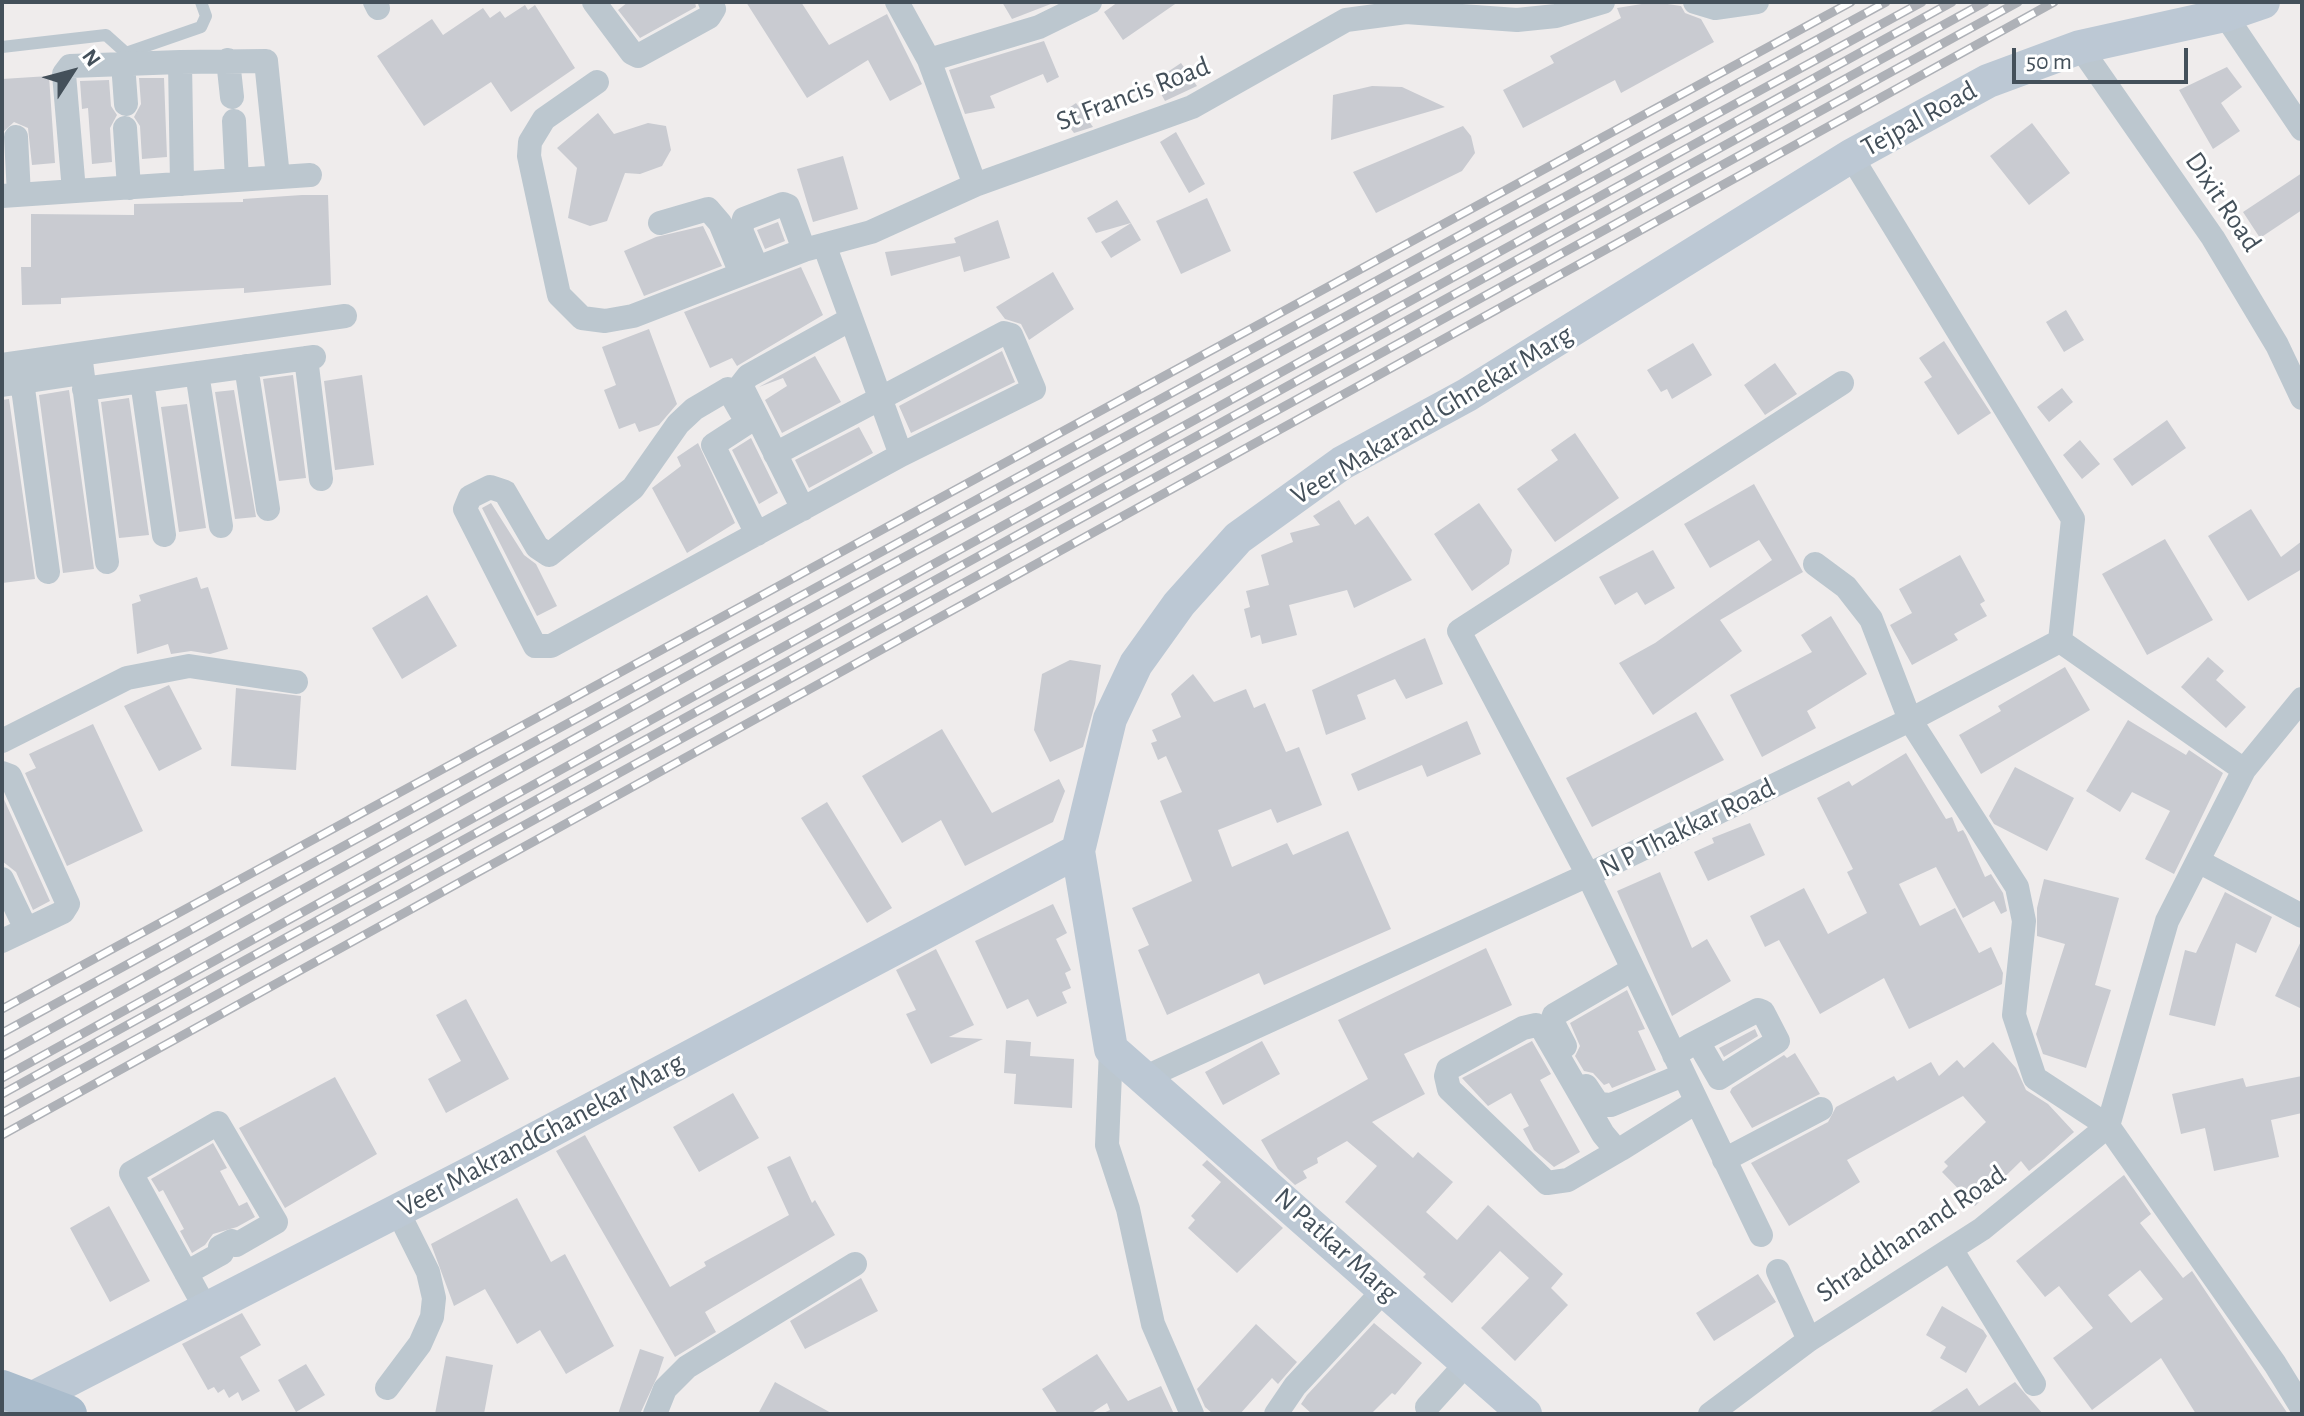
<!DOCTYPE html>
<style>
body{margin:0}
#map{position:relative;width:2304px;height:1416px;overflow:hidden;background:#efecec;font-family:"Alegreya Sans",sans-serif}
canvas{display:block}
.frame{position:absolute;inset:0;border:4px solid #44505a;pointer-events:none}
.north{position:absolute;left:32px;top:32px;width:80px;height:80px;-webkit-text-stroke:6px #fff;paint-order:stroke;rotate:54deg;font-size:22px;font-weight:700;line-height:32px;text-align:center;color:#44505a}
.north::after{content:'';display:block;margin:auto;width:28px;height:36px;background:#44505a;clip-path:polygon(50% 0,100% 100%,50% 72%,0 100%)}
.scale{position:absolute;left:2012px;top:48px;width:176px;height:36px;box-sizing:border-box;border:4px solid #44505a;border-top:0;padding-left:10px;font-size:24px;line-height:28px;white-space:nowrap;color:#44505a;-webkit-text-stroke:6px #fff;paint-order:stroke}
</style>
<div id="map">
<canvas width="2304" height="1416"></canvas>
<div class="frame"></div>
<div class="north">N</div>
<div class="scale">50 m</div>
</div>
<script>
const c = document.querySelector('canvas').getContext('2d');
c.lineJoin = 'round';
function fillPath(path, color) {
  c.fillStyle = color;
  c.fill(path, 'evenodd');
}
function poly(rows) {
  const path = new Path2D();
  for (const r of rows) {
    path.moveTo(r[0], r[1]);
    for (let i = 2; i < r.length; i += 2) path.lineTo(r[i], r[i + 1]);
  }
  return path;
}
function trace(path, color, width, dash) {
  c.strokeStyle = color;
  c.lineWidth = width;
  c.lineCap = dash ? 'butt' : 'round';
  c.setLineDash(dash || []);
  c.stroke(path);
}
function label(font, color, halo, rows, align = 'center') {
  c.font = font + ' "Alegreya Sans",sans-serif';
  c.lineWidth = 6;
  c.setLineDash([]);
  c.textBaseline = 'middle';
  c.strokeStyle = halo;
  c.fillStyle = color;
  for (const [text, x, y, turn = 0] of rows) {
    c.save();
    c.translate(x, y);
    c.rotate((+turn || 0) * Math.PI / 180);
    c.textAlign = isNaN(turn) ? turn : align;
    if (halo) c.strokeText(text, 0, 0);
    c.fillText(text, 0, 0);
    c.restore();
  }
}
const building = poly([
 [628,2,695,2,696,7,640,38,618,10],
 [746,2,801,2,829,45,887,14,922,84,890,101,868,60,807,98],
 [1002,2,1056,2,1012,19],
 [1118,2,1178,2,1123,40,1104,12],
 [1654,2,1681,6,1685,13,1701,19,1714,42,1621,93,1615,80,1523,128,1503,90,1554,63,1550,56,1621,18,1617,8],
 [525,5,528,10,535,5,575,68,511,112,491,82,424,126,377,56,432,19,443,35,483,8,490,18,500,11,505,18],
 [1044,41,1059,77,1047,83,1043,74,990,96,995,108,965,114,949,70],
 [1181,63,1197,86,1165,101,1154,81],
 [2227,67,2242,87,2221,103,2240,131,2213,149,2179,90],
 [49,76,55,163,32,165,28,128,14,122,2,133,2,79],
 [139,78,164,78,167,157,142,159,140,126,134,117,141,104],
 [109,80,111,106,117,115,110,128,112,162,92,164,88,108,82,109,80,81],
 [1372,86,1402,87,1445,107,1331,140,1333,95],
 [1076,103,1093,127,1074,133,1060,114],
 [598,113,614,134,648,123,666,126,671,150,662,166,640,174,625,173,607,221,590,226,568,218,577,168,557,148],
 [2032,123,2070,173,2029,205,1990,156],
 [1463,126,1471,136,1475,153,1462,171,1376,213,1353,172],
 [1176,132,1205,184,1189,193,1160,142],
 [843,156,858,209,813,222,797,169],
 [2302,173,2302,210,2260,238,2243,212],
 [302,195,328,195,331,285,244,293,244,288,61,298,61,304,22,305,21,267,31,267,31,214,134,215,134,204,243,202,243,199],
 [1207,198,1231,251,1181,274,1156,221],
 [1117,200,1131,223,1096,233,1087,218],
 [998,220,1010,258,964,272,960,256,891,276,885,252,956,243,954,238],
 [778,222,785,241,765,249,757,230],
 [1131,223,1141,240,1111,258,1101,242],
 [703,226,722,266,644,296,624,251,656,237],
 [801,267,823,315,737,366,732,358,710,368,684,312],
 [1053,272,1074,309,1029,340,1021,324,1005,319,996,307],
 [2066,310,2084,340,2064,352,2046,322],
 [649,329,677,404,659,425,639,432,635,423,619,429,604,390,616,385,602,347],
 [1944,341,1991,413,1958,435,1924,382,1932,377,1919,358],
 [1693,343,1712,375,1672,399,1667,389,1661,392,1647,370],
 [1002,351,1015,382,911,433,899,406],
 [815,356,841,402,782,433,765,400,787,386,783,378,759,387],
 [1775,363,1797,394,1765,415,1744,385],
 [293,375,306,478,279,481,263,379],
 [362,375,374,465,335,470,324,381],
 [2062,388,2073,402,2049,422,2037,407],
 [69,390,94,569,63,573,39,395],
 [234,390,256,517,235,519,215,392],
 [129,398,149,535,119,538,101,402],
 [9,399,35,579,2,583,2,400],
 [187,404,206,528,179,532,161,407],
 [2167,420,2186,448,2132,486,2113,459],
 [859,427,873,453,809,488,795,460],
 [1575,433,1619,498,1555,542,1517,489,1558,460,1551,450],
 [751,438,778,493,759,504,732,450],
 [2080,440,2100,464,2082,479,2063,455],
 [698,443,735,523,687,553,652,488,681,466,677,457],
 [1754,484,1803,572,1720,620,1742,651,1653,715,1619,663,1655,643,1772,560,1759,540,1710,568,1684,524],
 [1339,500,1355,525,1368,516,1412,580,1354,608,1347,590,1289,605,1297,635,1262,644,1260,635,1251,638,1244,609,1250,607,1246,591,1269,585,1261,555,1293,542,1290,533,1320,525,1313,516],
 [491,503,524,555,536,564,557,606,537,616,482,508],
 [1479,503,1512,550,1509,564,1472,591,1434,534],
 [2251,509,2281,557,2302,541,2302,569,2248,601,2208,536],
 [2165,539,2213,620,2147,655,2102,574],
 [1653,550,1675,588,1645,605,1637,592,1615,605,1599,577],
 [1960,555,1985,601,1980,604,1987,616,1954,634,1958,640,1912,665,1890,625,1912,613,1899,589],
 [197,577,201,589,208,587,228,649,210,654,191,651,171,654,168,644,137,654,132,604,141,601,139,595],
 [427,595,457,646,402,679,372,628],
 [1831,616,1867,674,1807,711,1816,728,1762,757,1730,695,1812,652,1801,635],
 [1425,638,1443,684,1406,699,1395,679,1357,695,1366,719,1326,735,1312,690],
 [2208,657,2224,671,2216,680,2246,707,2226,728,2181,687],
 [1070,660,1101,665,1095,704,1083,747,1050,762,1034,730,1042,674],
 [2065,667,2090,710,1981,774,1959,735,2001,711,1998,706],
 [1193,674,1214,702,1246,689,1254,708,1265,703,1286,752,1299,747,1322,805,1277,823,1271,809,1218,830,1232,867,1287,843,1293,855,1348,831,1391,929,1264,985,1259,973,1167,1015,1138,950,1149,945,1132,908,1192,881,1160,801,1182,792,1166,756,1158,760,1151,743,1157,741,1152,730,1181,717,1171,694],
 [169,685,202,749,159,771,124,706],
 [236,688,301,696,296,770,231,766],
 [1696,712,1724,760,1592,827,1566,778],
 [2128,720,2186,755,2189,750,2223,773,2174,874,2145,859,2170,811,2132,792,2120,812,2086,791],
 [1467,721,1481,754,1427,777,1422,765,1358,791,1351,774],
 [93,724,143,831,67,866,25,773,36,768,29,754],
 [942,729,992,813,1059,779,1065,791,1053,822,965,866,941,820,902,843,862,776],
 [1906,753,1946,819,1952,817,1958,832,1963,830,1966,835,1985,877,1991,874,2003,893,2007,911,2001,914,1994,901,1963,918,1936,867,1899,884,1920,926,1955,908,1979,953,1991,947,2003,973,2002,984,1909,1029,1884,978,1820,1014,1779,940,1765,947,1750,916,1804,888,1828,934,1867,913,1847,872,1853,869,1817,798,1849,781,1852,786],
 [2015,767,2074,798,2047,851,1994,824,1989,816],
 [2,795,50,901,33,910,16,872,2,861],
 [827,802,892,908,867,923,801,818],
 [1750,823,1765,855,1708,881,1694,852,1714,843,1712,838],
 [1660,872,1692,948,1707,939,1731,981,1672,1016,1617,891],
 [2044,879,2119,898,2095,985,2111,990,2086,1068,2043,1054,2036,1034,2065,944,2037,936,2037,908],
 [2225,892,2272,917,2256,953,2236,943,2215,1026,2169,1015,2185,950,2196,953],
 [1053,904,1067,933,1056,939,1071,970,1065,973,1071,988,1062,992,1067,1003,1037,1017,1028,999,1007,1009,975,941],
 [2302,939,2302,1009,2275,996],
 [1486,948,1512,1005,1404,1054,1425,1094,1372,1122,1413,1158,1418,1152,1453,1182,1426,1212,1457,1240,1488,1205,1563,1274,1551,1288,1568,1305,1515,1361,1481,1328,1529,1278,1500,1251,1452,1303,1423,1277,1426,1274,1345,1202,1377,1166,1347,1141,1317,1158,1318,1163,1303,1171,1307,1178,1295,1185,1278,1169,1261,1140,1368,1079,1338,1020],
 [936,949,974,1025,949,1037,983,1039,931,1064,906,1014,916,1010,896,970],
 [1627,990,1645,1029,1638,1031,1656,1070,1612,1088,1609,1083,1604,1085,1593,1073,1584,1071,1575,1056,1580,1046,1570,1023],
 [466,999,509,1079,446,1113,428,1079,461,1061,436,1015],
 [1755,1029,1758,1036,1724,1057,1719,1048],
 [1006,1040,1031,1042,1030,1056,1074,1059,1072,1108,1014,1104,1016,1074,1004,1073],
 [1262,1041,1280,1074,1223,1105,1205,1072],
 [1532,1041,1551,1074,1540,1080,1580,1152,1554,1167,1534,1150,1523,1129,1529,1126,1511,1093,1488,1106,1462,1078],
 [1993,1042,2016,1068,2026,1090,2048,1104,2074,1132,2044,1159,2029,1171,2021,1161,1975,1206,1942,1172,1948,1166,1944,1162,1986,1122,1963,1096,1847,1160,1860,1182,1789,1226,1751,1163,1828,1122,1836,1107,1894,1076,1897,1081,1931,1062,1939,1076,1957,1060,1964,1068],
 [1795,1053,1820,1094,1752,1128,1730,1092,1732,1088,1784,1055,1787,1058],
 [2302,1076,2302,1113,2271,1120,2279,1157,2214,1171,2205,1128,2181,1134,2172,1094,2243,1078,2246,1087],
 [335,1077,377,1154,285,1208,239,1128],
 [733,1093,759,1138,699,1172,673,1127],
 [585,1135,670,1287,706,1266,704,1262,789,1215,767,1167,790,1156,812,1203,815,1200,835,1235,705,1312,716,1332,675,1357,556,1151],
 [213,1143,227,1168,220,1171,239,1206,247,1202,255,1217,237,1227,213,1234,205,1245,192,1253,180,1231,184,1229,163,1190,159,1192,151,1179],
 [1207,1160,1283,1228,1237,1273,1188,1228,1195,1220,1191,1216,1221,1182,1202,1165],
 [2124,1175,2151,1214,2140,1223,2183,1278,2192,1271,2288,1414,2196,1414,2161,1358,2092,1410,2053,1358,2093,1328,2059,1286,2045,1297,2016,1261],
 [2140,1270,2163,1299,2131,1323,2108,1295],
 [517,1198,551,1262,565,1254,614,1346,566,1374,540,1330,517,1344,485,1289,454,1306,431,1244],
 [109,1206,150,1281,110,1302,70,1228],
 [1758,1274,1776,1302,1714,1341,1696,1313],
 [861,1278,878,1311,805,1349,790,1321],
 [1942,1306,1983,1330,1987,1336,1966,1373,1940,1358,1946,1347,1926,1335],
 [242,1313,261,1345,240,1357,260,1391,242,1401,238,1392,229,1398,224,1389,218,1393,214,1387,208,1390,182,1344],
 [1374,1323,1422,1363,1395,1395,1392,1393,1371,1414,1312,1414,1301,1404,1307,1395],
 [1256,1324,1297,1362,1278,1384,1272,1378,1240,1414,1213,1414,1205,1407,1197,1389],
 [640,1349,664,1357,658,1375,640,1414,618,1414],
 [1097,1354,1128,1401,1161,1386,1174,1414,1101,1414,1110,1410,1107,1403,1090,1414,1058,1414,1042,1389],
 [446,1356,493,1365,484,1414,435,1414],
 [306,1364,325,1395,296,1412,278,1380],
 [775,1382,833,1414,758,1414],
 [2015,1382,2043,1414,1927,1414,1967,1388,1979,1406]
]);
const lane = poly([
 [2,47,106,35,126,53,201,27,206,16,201,2]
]);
const street = poly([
 [375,2,378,8],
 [594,2,632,53,638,56,709,17,714,9,710,2],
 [897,2,929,60,975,185],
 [1695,2,1715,8,1757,2],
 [2225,15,2302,129],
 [2080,47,2213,238,2277,345,2302,398],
 [228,60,232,97],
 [929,60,1039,27,1090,2],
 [180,62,266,61,278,177],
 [123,63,126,104],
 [597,82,544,119,530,142,529,156,559,295,582,318,605,321,633,316,804,250,871,232,975,185,1192,107,1346,20,1406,12,1517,20,1556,16,1603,2],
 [234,121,237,180],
 [125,128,129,188],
 [16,137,19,195],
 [1851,156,2073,519,2060,641],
 [74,191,64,74,70,66,180,62,182,184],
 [2,196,310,175],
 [660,223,708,209,720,223,737,264],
 [757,268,741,230,744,219,783,204,788,206,804,250],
 [80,354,107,562],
 [306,358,321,479],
 [2,365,345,316],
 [246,366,268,509],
 [197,373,221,526],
 [22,381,48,572],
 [142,381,164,535],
 [2,385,82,373],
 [84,389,314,357],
 [756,417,713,445,757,534],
 [747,422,728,389,694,409,678,424,633,488,549,555,537,547,505,492,490,487,470,497,465,509,535,646,551,646,901,455,825,247],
 [775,454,1004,333,1011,335,1034,389,901,455],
 [803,509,741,385,748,376,851,319],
 [1815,564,1846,587,1871,619,1910,720,2017,887,2024,921,2014,1015,2035,1078,2108,1126,2275,1364,2302,1408],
 [2,741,127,678,189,666,296,682],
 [2,773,10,776,68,904,63,912,2,941],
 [2198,861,2302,916],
 [2,879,26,929],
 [1565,1046,1552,1021,1554,1015,1633,969],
 [1111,1049,1107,1145,1128,1209,1153,1324,1192,1414],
 [1674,1055,1689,1046,1758,1010,1763,1012,1778,1041,1719,1078,1698,1042],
 [1146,1077,1588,875,1910,720,2060,641,2244,770],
 [1586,1086,1598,1104,1611,1105,1683,1075],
 [1621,1149,1568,1180,1547,1183,1449,1089,1446,1076,1448,1069,1523,1028,1536,1025,1543,1030,1603,1134,1613,1146,1621,1149,1696,1102],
 [1724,1160,1821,1109],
 [1761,1235,1588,875,1459,631,1842,383],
 [1951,1249,2034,1384],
 [1778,1271,1809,1340],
 [186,1273,222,1253,220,1247,232,1241,236,1245,276,1222,218,1123,131,1173,206,1309],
 [387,1388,420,1344,432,1317,434,1298,428,1272,397,1210],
 [1427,1407,1466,1364],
 [655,1414,665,1389,687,1367,855,1264],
 [1276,1414,1295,1386,1386,1288],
 [1710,1414,1809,1340,1982,1229,2108,1126,2167,921,2244,770,2302,699]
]);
const secondary = poly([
 [2,1414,492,1162,1078,851],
 [1525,1414,1111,1049,1078,851,1110,719,1136,664,1179,604,1238,538,1342,463,1467,395,1851,156,1988,81,2080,47,2225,15,2263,2]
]);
const rail = poly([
 [2,1009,1851,2],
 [2,1033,1886,2],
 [2,1056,736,649,1922,2],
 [2,1078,1952,2],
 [2,1094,1985,2],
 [2,1113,2018,2],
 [2,1135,2054,2]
]);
const primaryBridge = poly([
 [2,1389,68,1414]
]);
const streetNames = [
 ["St Francis Road",1133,94,-21],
 ["Tejpal Road",1919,119,-29],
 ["Dixit Road",2223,202,56],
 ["Veer Makarand Ghnekar Marg",1432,415,-31],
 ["N P Thakkar Road",1687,828,-26],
 ["Veer MakrandGhanekar Marg",541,1135,-28],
 ["Shraddhanand Road",1911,1234,-34],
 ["N Patkar Marg",1336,1245,42]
];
fillPath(building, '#c9cbd1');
trace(lane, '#bcc7cf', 12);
trace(street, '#bcc7cf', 24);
trace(secondary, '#bcc8d4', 34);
trace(rail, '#aeb1b7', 9);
trace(rail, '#fff', 6, [18]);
trace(primaryBridge, '#aabccc', 38);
label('28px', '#44505a', '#fff', streetNames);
</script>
